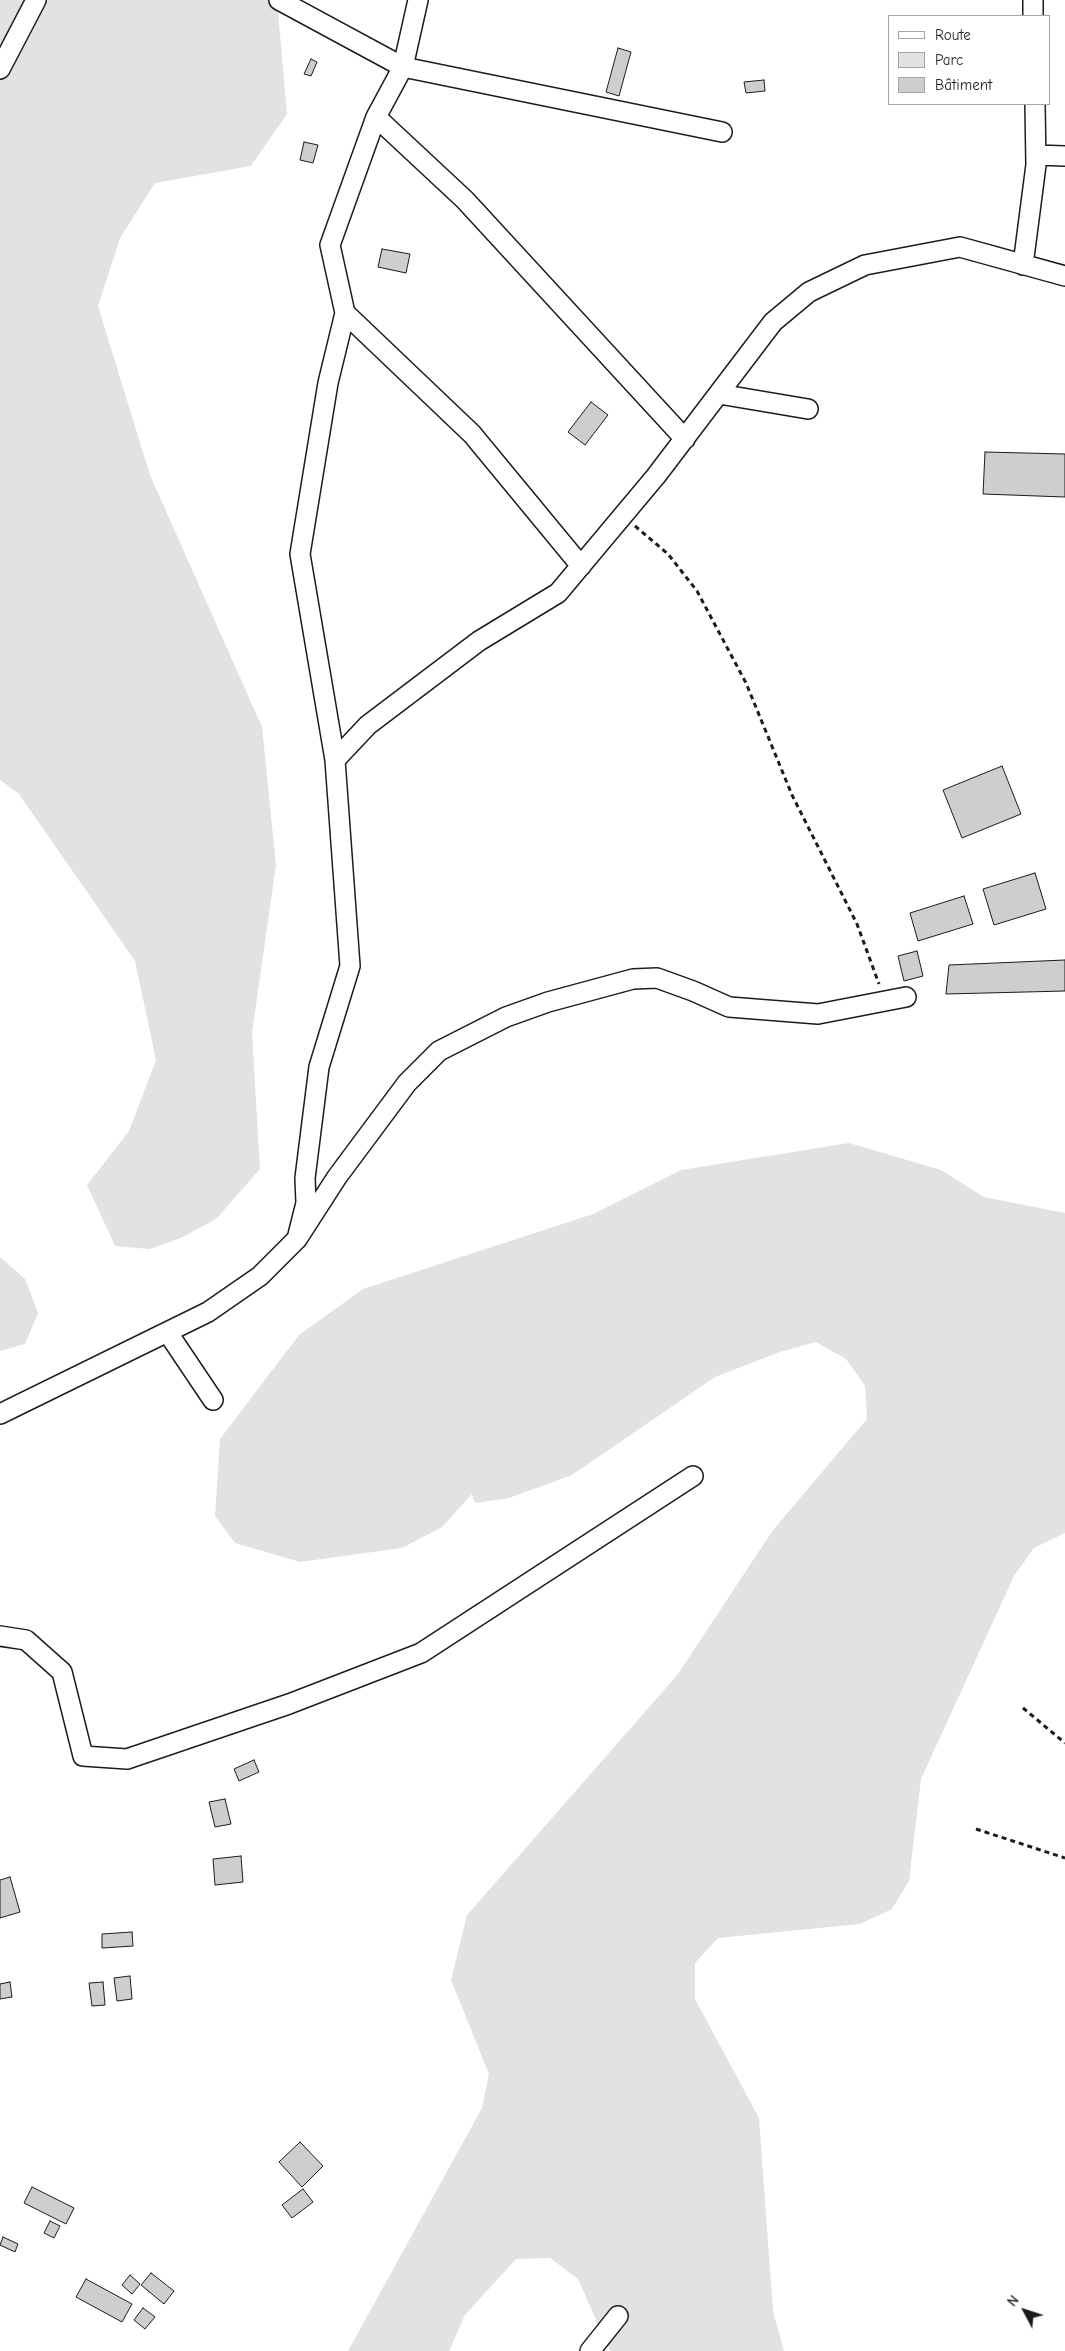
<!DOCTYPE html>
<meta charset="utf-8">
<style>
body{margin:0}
#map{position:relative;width:1065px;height:2351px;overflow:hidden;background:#fff;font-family:"Comic Neue",sans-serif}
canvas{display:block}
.legend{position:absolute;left:888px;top:15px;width:162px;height:90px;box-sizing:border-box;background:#fff;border:1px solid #a4a4a4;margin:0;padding:6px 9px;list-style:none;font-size:15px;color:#1c1c1c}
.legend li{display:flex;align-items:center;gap:10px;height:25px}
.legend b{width:25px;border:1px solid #a4a4a4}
.north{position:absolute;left:1000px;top:2286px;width:50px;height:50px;-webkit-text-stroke:4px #fff;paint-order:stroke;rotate:310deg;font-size:14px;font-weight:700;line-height:20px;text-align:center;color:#1c1c1c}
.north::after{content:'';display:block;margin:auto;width:18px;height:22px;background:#1c1c1c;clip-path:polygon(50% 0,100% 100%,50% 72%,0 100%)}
</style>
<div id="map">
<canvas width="1065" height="2351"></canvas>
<ul class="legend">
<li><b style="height:6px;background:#fff"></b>Route</li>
<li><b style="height:14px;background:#e2e2e2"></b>Parc</li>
<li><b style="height:14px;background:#cecece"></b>Bâtiment</li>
</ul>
<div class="north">N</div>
</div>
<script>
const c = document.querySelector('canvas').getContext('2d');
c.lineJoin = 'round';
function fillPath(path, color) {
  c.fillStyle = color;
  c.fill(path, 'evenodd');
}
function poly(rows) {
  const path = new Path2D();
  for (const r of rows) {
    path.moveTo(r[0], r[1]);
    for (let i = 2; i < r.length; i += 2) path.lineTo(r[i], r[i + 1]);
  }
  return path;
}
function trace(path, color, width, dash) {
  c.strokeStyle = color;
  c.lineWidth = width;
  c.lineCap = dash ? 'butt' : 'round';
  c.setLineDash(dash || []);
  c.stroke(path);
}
const green = poly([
 [0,0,277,0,287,114,251,166,155,183,120,238,98,306,150,475,262,727,276,865,252,1033,260,1169,216,1219,181,1238,149,1249,115,1246,87,1185,129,1131,156,1060,135,961,19,794,0,780],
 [849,1143,941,1170,984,1197,1065,1213,1065,1533,1034,1548,1014,1576,921,1779,909,1881,892,1909,860,1924,718,1938,695,1963,695,1999,759,2118,773,2311,784,2351,610,2351,578,2279,550,2258,516,2259,465,2315,449,2351,348,2351,482,2108,489,2074,451,1980,467,1915,678,1674,773,1530,867,1419,865,1386,846,1359,816,1342,780,1352,715,1377,572,1475,509,1498,475,1503,472,1494,442,1527,402,1548,300,1562,235,1543,215,1516,220,1439,299,1335,363,1289,593,1214,681,1170],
 [0,1257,25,1279,38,1313,25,1344,0,1351]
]);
const building = poly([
 [618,48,631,52,619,96,606,92,618,48],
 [311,59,317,62,311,76,304,74,311,59],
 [764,80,765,91,746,93,744,82,764,80],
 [304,142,318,145,313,163,300,160,304,142],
 [382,249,410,254,406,273,378,267,382,249],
 [591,402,608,415,585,445,568,432,591,402],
 [985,452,1065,454,1065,497,983,494,985,452],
 [1002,766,1021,814,962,838,943,790,1002,766],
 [1035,873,1046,909,994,925,983,889,1035,873],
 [964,896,973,924,918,941,910,913,964,896],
 [917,951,923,976,904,981,898,956,917,951],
 [1065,960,1065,991,946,994,949,965,1065,960],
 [254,1760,259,1772,239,1781,234,1769,254,1760],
 [225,1799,231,1824,215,1827,209,1802,225,1799],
 [241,1856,243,1882,215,1885,213,1859,241,1856],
 [10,1877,20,1912,0,1918,0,1880,10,1877],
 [132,1932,133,1946,102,1948,102,1934,132,1932],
 [130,1976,132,1999,117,2001,114,1978,130,1976],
 [10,1982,12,1997,0,1999,0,1984,10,1982],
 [103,1982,105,2005,92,2006,89,1983,103,1982],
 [300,2142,323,2166,302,2187,279,2162,300,2142],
 [32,2187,74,2208,66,2224,24,2203,32,2187],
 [303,2189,313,2202,292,2218,282,2205,303,2189],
 [50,2221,60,2226,54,2238,44,2233,50,2221],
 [3,2237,18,2244,15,2252,0,2245,3,2237],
 [151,2273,174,2291,164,2304,141,2285,151,2273],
 [130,2275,140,2284,132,2294,122,2285,130,2275],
 [86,2279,132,2304,122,2322,76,2297,86,2279],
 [143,2308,155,2317,145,2329,134,2320,143,2308]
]);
const path = poly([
 [635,526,668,554,697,591,746,683,792,795,857,924,879,984],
 [1023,1708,1065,1743],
 [976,1829,1065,1858]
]);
const minor = poly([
 [279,0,403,67,722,132],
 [1033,0,1033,16],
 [0,69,36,0],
 [376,117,465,200,685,439],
 [1036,155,1065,156],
 [1023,265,1036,165,1035,104],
 [345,313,472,434,581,566],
 [719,394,808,409],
 [335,760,300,554,328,383,345,313,330,245,376,117,403,67,418,0],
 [297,1239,306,1203,305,1178,319,1067,350,966,335,760,368,725,479,641,558,593,656,476,773,322,809,292,865,265,960,247,1065,276],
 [168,1333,213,1400],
 [0,1414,208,1312,260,1276,297,1239,337,1177,407,1083,439,1051,506,1017,548,1002,633,979,657,978,693,991,729,1007,767,1010,818,1014,906,997],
 [0,1636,26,1640,62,1672,83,1756,127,1759,289,1704,421,1653,693,1476],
 [590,2351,618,2316]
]);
fillPath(green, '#e2e2e2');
fillPath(building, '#cecece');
trace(building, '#1c1c1c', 1);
trace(minor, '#1c1c1c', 22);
trace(path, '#1c1c1c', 3, [5, 4]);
trace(minor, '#fff', 19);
</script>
